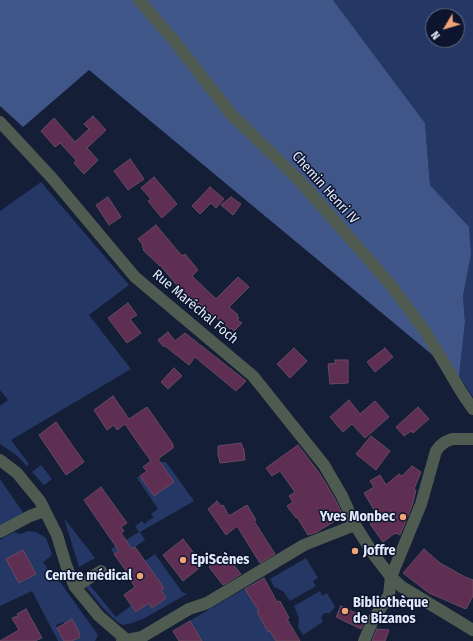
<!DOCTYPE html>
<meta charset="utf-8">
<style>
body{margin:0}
#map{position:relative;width:473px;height:641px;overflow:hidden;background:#141e37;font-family:"Fira Sans Condensed",sans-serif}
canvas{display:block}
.north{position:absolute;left:425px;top:8px;width:40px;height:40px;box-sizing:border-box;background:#0c152d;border:1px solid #616a7f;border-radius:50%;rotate:232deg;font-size:11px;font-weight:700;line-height:16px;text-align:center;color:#e1e9fa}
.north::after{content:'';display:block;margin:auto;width:14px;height:18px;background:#efa377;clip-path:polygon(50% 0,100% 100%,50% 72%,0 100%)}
</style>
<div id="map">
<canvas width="473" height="641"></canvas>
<div class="north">N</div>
</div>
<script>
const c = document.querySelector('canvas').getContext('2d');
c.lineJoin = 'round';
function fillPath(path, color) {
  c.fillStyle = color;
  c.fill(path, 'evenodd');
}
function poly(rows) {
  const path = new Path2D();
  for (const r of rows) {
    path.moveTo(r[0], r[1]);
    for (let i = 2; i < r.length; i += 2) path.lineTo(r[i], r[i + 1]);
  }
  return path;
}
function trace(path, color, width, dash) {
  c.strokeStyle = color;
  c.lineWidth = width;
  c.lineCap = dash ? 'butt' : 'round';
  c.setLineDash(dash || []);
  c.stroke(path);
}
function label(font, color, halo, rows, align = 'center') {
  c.font = font + ' "Fira Sans Condensed",sans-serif';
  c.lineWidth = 3;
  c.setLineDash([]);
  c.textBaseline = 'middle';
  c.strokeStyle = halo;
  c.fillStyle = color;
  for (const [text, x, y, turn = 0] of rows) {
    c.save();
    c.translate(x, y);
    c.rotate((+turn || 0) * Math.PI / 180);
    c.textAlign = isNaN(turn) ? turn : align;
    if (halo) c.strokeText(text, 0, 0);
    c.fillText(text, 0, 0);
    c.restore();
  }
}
const green = poly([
 [333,0,473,0,473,397,459,377,465,322,463,296,471,255,449,206,430,185,425,123],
 [433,16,457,16,457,40,433,40],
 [41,182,129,285,89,315,131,369,11,440,29,464,27,466,16,455,0,444,0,406,8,400,0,390,0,211],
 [160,462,166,462,194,501,140,532,145,540,132,549,128,544,114,554,111,549,139,532,135,526,142,521,144,524,154,517,151,514,158,509,137,478,140,476,154,496,173,482],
 [41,465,52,479,44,485,32,472],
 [0,479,24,514,0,526],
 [64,518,95,558,79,567],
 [28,531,36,532,46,538,52,554,50,557,43,562,55,579,58,579,98,635,95,641,72,641,79,637,78,635,80,634,72,620,65,624,63,622,56,625,64,641,58,641,32,591,0,606,0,540,14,532,20,534],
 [23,550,36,574,20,583,6,559],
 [155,554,182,592,187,594,143,619,129,624,123,625,119,623,113,618,103,608,86,587,89,584,116,617,132,605,137,612,149,603,152,608,166,598,161,590,164,588,142,563],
 [306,558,318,578,313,581,316,586,290,601,283,591,274,587,270,579],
 [249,586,246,589,259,611,257,613,268,632,270,631,276,641,202,641,190,621,186,623],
 [320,591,322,596,327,593,335,607,330,613,325,613,321,617,323,622,303,635,298,627,299,618,294,606]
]);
const forest = poly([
 [0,0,333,0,425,123,430,185,469,227,471,255,463,296,465,322,459,377,89,70,23,127,0,106]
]);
const building = poly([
 [93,116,106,130,87,148,98,160,84,174,74,163,76,160,60,143,55,147,41,131,54,118,75,142,89,129,84,124,93,116],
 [130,159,144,179,128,190,114,171,130,159],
 [154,177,177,204,162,218,148,201,151,199,141,188,154,177],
 [210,187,224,199,216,208,211,203,200,214,192,206,210,187],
 [108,197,121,217,109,225,96,205,108,197],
 [231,197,241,204,233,215,221,205,231,197],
 [156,225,182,256,185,254,198,270,192,276,216,299,238,277,249,287,229,307,238,315,237,317,239,318,237,320,242,323,234,331,231,328,230,329,199,303,197,305,190,298,190,297,175,283,160,265,160,266,143,250,144,249,142,246,143,245,138,239,156,225],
 [128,303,137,315,130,319,141,333,127,343,108,318,128,303],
 [168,332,175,341,185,333,246,381,236,391,195,357,189,365,165,346,163,346,158,340,168,332],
 [294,348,307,361,290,378,277,364,294,348],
 [385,348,393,357,375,372,367,362,385,348],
 [335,360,348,360,348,383,330,384,328,364,336,363,335,360],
 [174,368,182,376,168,389,161,382,174,368],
 [113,396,129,419,147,407,173,444,173,448,158,459,174,482,154,496,140,476,147,471,143,467,151,461,138,443,125,424,117,430,114,425,107,430,94,410,113,396],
 [349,400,360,414,375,401,389,417,365,438,352,424,343,432,330,417,349,400],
 [418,407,429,419,413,433,411,431,404,436,396,427,418,407],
 [56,422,84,462,66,475,39,435,56,422],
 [371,436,390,451,376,470,356,454,371,436],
 [241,443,244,450,245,460,220,463,218,454,218,446,241,443],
 [298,445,320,474,335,499,343,516,317,532,308,535,297,517,296,518,287,506,293,502,289,496,295,492,280,471,272,476,266,468,298,445],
 [412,466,421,472,414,489,416,490,412,506,400,535,395,533,383,542,370,524,379,518,364,493,374,487,370,481,380,475,386,485,399,474,402,476,412,466],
 [101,487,127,523,121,527,124,531,121,533,132,549,135,547,164,588,161,590,166,598,152,608,149,603,136,612,124,595,135,587,128,576,129,575,114,554,119,551,84,500,101,487],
 [217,501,221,506,223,505,229,516,247,505,256,520,254,521,275,554,260,563,237,526,226,535,208,509,217,501],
 [183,539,203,565,183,581,163,555,183,539],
 [424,549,440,563,465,577,473,580,473,596,466,609,429,593,403,573,424,549],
 [23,550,36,574,19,583,6,559,23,550],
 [225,554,241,574,223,585,209,567,225,554],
 [264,578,277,602,280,601,289,618,287,619,300,641,276,641,270,631,268,632,257,612,259,611,245,589,264,578],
 [341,606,366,618,361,629,336,617,341,606],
 [26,609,42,638,35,641,0,641,19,630,12,618,18,616,17,614,26,609],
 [72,619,80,634,78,635,80,637,72,641,64,641,57,628,72,619],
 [190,621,202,641,179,641,173,631,190,621],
 [377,629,389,630,385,641,372,641,377,629]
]);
const minor = poly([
 [139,0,172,38,231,114,299,180,390,284,425,331,462,393,473,409],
 [0,122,52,178,135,277,253,376,324,465,342,496,355,525,374,555,391,577,402,587,473,630],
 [0,460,17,473,40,501,57,535,66,565,75,587,80,593,99,616,128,641],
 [0,532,30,516,44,511],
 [75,587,101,571],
 [122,641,142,637,189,609,207,603,304,545,355,525],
 [364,641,373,620,389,595,391,577,421,504,436,451,440,446,445,442,452,439,473,439]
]);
const markers = [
 [403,517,4,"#efa377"],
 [355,551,4,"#efa377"],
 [183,560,4,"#efa377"],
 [140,576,4,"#efa377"],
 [345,611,4,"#efa377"]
];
const streetNames = [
 ["Chemin Henri IV",325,188,48],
 ["Rue Maréchal Foch",195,307,40]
];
const poiNames = [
 ["Yves Monbec",395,517,"right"],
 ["Joffre",363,551],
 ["EpiScènes",191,560],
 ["Centre médical",132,576,"right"],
 ["Bibliothèque",353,603],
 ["de Bizanos",353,619]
];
fillPath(green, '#253765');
fillPath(forest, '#415688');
fillPath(building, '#5e2e53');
trace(building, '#684b60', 1);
trace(minor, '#4f5b50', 12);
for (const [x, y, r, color] of markers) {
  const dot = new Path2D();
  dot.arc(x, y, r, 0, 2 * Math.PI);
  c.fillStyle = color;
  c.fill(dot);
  trace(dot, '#0c152d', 1.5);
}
label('14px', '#e1e9fa', '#0c152d', streetNames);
label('bold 14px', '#e1e9fa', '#0c152d', poiNames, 'left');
</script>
